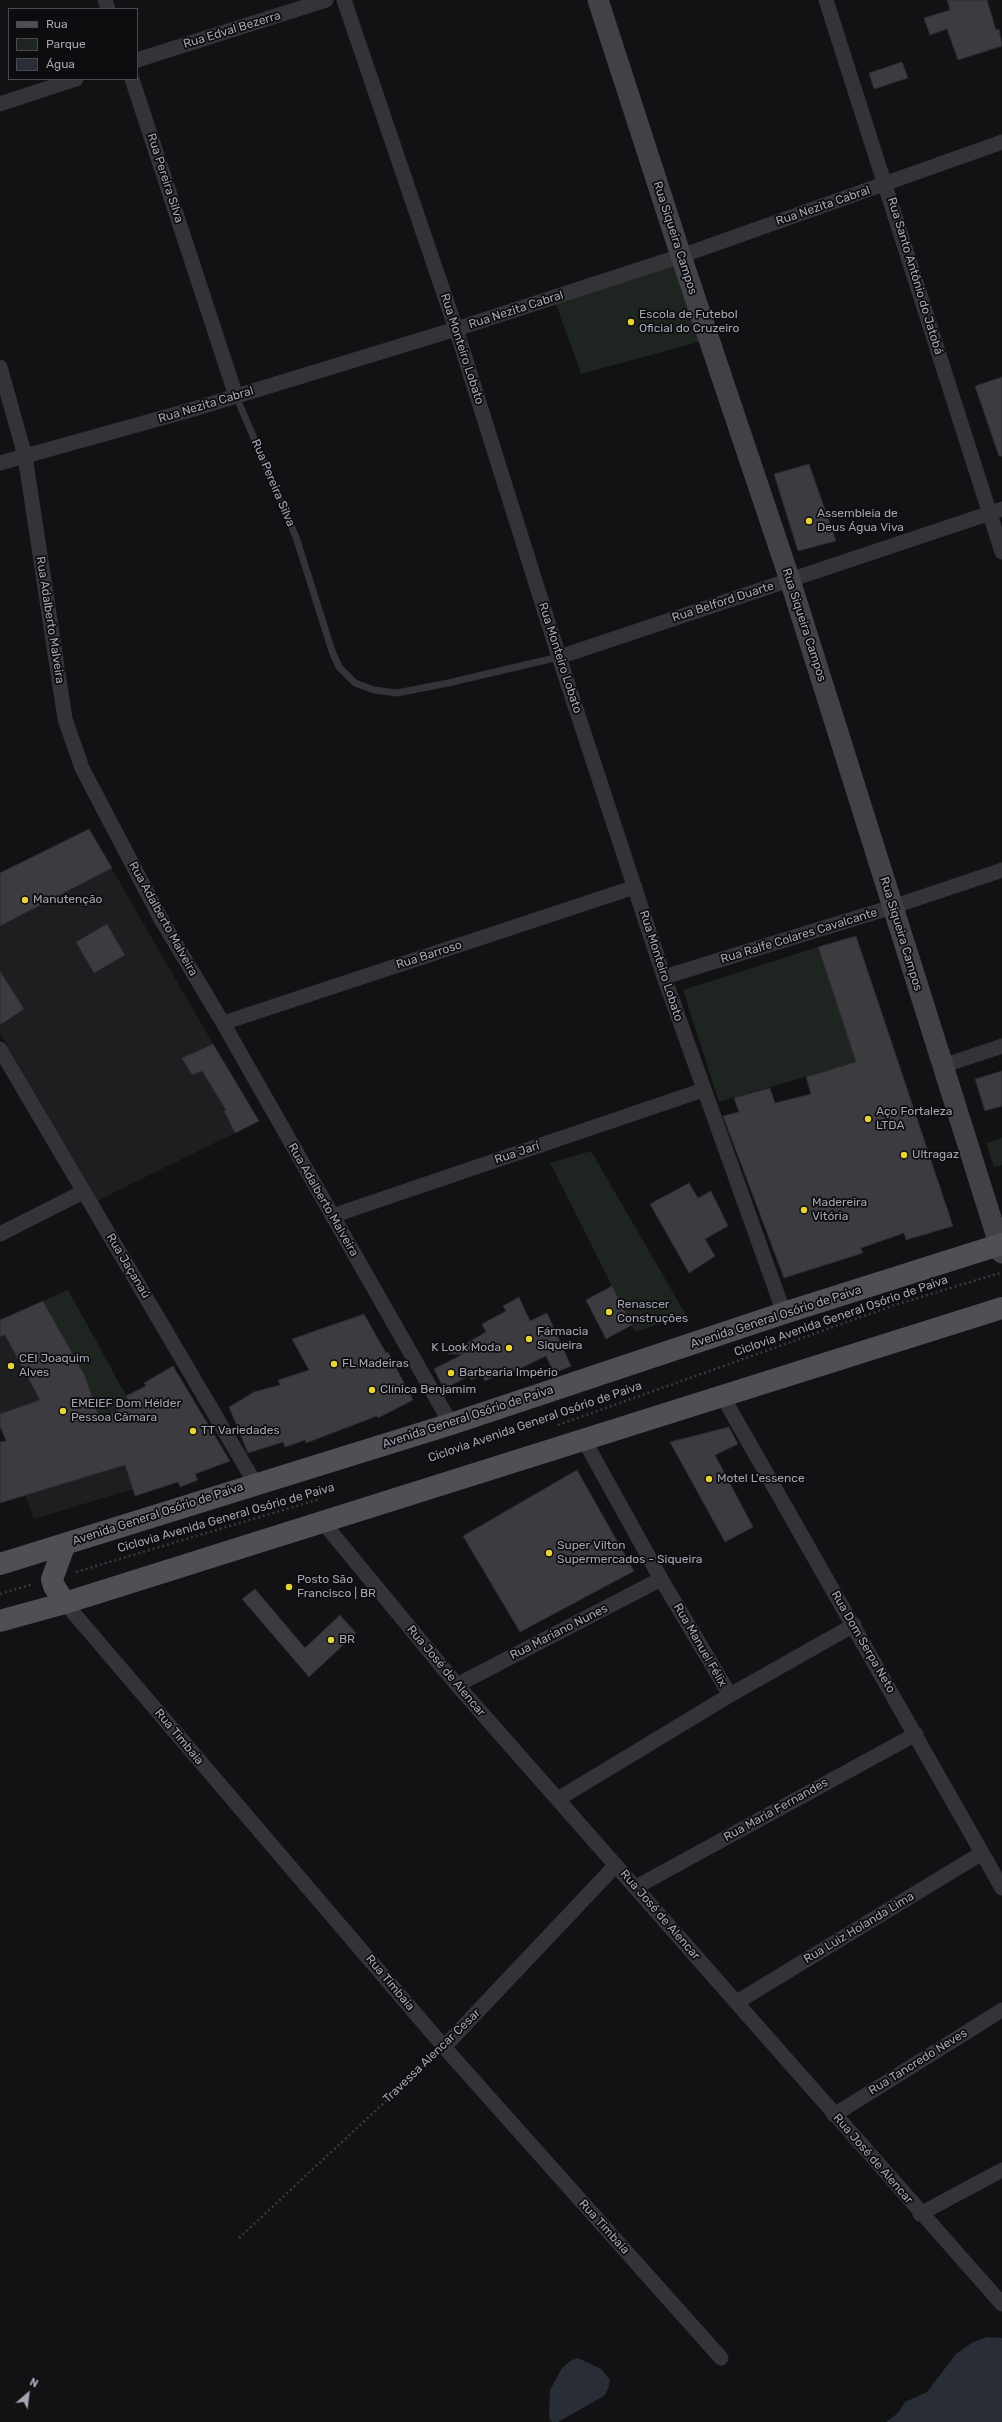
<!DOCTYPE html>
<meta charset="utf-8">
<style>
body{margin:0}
#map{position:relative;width:1002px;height:2422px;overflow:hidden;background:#121113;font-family:Rubik,sans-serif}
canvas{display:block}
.legend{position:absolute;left:8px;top:8px;width:130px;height:72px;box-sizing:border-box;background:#0d0c0e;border:1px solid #494950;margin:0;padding:5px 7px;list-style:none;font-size:12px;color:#a3a5b3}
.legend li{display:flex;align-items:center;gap:8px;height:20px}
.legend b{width:20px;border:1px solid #494950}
.north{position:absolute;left:8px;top:2374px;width:40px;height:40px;-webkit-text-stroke:3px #0d0c0e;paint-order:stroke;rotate:28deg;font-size:11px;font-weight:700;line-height:16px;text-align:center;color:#a3a5b3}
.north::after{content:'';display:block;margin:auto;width:14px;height:18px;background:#a3a5b3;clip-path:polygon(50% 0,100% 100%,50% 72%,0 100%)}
</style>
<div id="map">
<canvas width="1002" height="2422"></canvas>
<ul class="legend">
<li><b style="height:5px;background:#4f4f56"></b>Rua</li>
<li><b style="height:11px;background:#1e2520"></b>Parque</li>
<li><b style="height:11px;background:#292d36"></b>Água</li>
</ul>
<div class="north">N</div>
</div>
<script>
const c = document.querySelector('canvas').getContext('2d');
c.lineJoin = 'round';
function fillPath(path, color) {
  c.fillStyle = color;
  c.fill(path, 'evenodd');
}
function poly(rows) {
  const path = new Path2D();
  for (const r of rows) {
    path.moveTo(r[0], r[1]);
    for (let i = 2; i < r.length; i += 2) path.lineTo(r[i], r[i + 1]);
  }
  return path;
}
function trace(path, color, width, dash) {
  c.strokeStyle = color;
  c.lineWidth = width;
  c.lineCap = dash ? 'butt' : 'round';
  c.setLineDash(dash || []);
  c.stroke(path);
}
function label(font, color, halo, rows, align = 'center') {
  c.font = font + ' Rubik,sans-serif';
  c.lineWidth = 3.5;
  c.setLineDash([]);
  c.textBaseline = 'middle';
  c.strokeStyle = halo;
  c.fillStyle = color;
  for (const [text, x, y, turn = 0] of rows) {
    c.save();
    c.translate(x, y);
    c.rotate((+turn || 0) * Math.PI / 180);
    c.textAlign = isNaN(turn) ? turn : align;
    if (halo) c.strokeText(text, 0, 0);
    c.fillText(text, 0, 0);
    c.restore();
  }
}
const built = poly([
 [89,829,213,1044,259,1121,97,1201,0,1033,0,873],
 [68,1290,130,1403,108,1415,133,1489,34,1519,0,1426,0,1320]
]);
const green = poly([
 [678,264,706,340,581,374,556,304],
 [818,947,856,1062,719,1102,683,990],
 [1002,1138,1002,1165,994,1167,986,1143],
 [591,1151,686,1315,635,1332,550,1163],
 [68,1290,130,1403,99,1418,85,1376,43,1301]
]);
const water = poly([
 [987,2337,1002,2338,1002,2422,886,2422,898,2413,905,2402,927,2392,956,2354,973,2342],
 [578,2358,601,2369,610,2380,608,2389,604,2396,590,2404,558,2422,552,2422,549,2418,550,2390,562,2368,570,2361]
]);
const building = poly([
 [947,0,987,0,996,30,999,29,1002,46,958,60,947,29,930,35,924,18,950,10,947,0],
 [902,62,908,78,874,89,869,73,902,62],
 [1002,377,1002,456,999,456,975,386,1002,377],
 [809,464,836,541,798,551,774,474,809,464],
 [89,829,112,868,0,926,0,873,89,829],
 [107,924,125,955,94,973,76,942,107,924],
 [856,936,953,1226,906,1240,904,1233,861,1248,863,1253,784,1278,723,1116,739,1112,734,1098,770,1088,775,1103,811,1094,806,1077,856,1062,818,947,856,936],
 [0,971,24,1009,0,1025,0,971],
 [213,1044,259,1121,235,1133,224,1111,226,1110,202,1071,192,1075,182,1058,213,1044],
 [1002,1071,1002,1106,985,1111,975,1079,1002,1071],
 [689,1183,698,1198,711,1191,728,1226,705,1239,715,1256,689,1273,650,1204,689,1183],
 [612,1286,632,1325,606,1339,586,1300,612,1286],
 [519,1297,530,1321,547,1313,571,1366,554,1373,546,1356,507,1375,505,1371,485,1381,482,1375,471,1380,469,1376,444,1389,434,1369,463,1354,448,1354,486,1332,482,1324,506,1311,503,1306,519,1297],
 [43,1301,85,1376,100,1420,130,1403,126,1396,146,1386,144,1383,173,1366,230,1461,195,1474,198,1480,180,1487,178,1482,135,1496,125,1465,0,1503,0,1442,6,1441,0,1426,0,1414,40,1400,5,1335,0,1337,0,1320,43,1301],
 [364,1314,386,1353,388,1352,413,1400,378,1418,377,1416,306,1443,305,1440,285,1447,283,1442,248,1453,229,1407,254,1392,280,1385,278,1380,309,1370,292,1339,364,1314],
 [729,1427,738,1444,715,1455,753,1527,725,1542,670,1442,729,1427],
 [577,1470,634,1571,520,1632,463,1536,577,1470],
 [255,1589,305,1648,340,1615,356,1633,309,1677,242,1599,255,1589]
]);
const path = poly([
 [558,1425,895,1305,1000,1273],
 [76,1572,320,1499],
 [0,1594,33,1584],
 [239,2238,432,2058]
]);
const lane = poly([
 [236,396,296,537,332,651,339,667,355,683,374,690,397,693,448,683,559,657]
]);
const street = poly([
 [105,0,108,9],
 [344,0,456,329,559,657,664,977,784,1313],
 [826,0,1002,552],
 [137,60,326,0],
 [132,79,236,396],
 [0,104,76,79],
 [0,367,25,456,65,719,82,768,162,921,223,1023,451,1424],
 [0,463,194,409,456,329,681,256,1002,142],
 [559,657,1002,509],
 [664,977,892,907,1002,870],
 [223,1023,635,887],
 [0,1049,255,1483],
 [942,1066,1002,1046],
 [332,1216,703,1090],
 [0,1234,83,1192],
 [723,1397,1002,1888],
 [322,1521,457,1685,1002,2304],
 [65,1603,444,2047,721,2358],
 [457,1685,661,1579],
 [730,1695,854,1625],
 [558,1799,730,1695,661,1579,584,1440],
 [636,1887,916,1734],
 [737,2002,982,1853],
 [444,2047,616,1865],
 [834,2115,1002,2010],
 [920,2214,1002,2170]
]);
const secondary = poly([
 [598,0,681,256,790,580,1002,1253]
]);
const primary = poly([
 [65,1544,52,1579,54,1586,65,1603],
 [0,1564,451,1424,784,1313,1002,1244],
 [0,1621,65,1603,1002,1308]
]);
const markers = [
 [631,322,4,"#e6d436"],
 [809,521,4,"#e6d436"],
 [25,900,4,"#e6d436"],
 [868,1119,4,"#e6d436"],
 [904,1155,4,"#e6d436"],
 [804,1210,4,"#e6d436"],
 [609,1312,4,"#e6d436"],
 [529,1339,4,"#e6d436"],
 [509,1348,4,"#e6d436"],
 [334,1364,4,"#e6d436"],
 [11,1366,4,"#e6d436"],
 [451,1373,4,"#e6d436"],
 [372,1390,4,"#e6d436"],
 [63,1411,4,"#e6d436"],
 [193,1431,4,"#e6d436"],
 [709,1479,4,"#e6d436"],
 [549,1553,4,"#e6d436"],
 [289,1587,4,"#e6d436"],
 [331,1640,4,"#e6d436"]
];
const streetNames = [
 ["Rua Edval Bezerra",232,30,-17],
 ["Rua Pereira Silva",165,178,72],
 ["Rua Nezita Cabral",823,206,-19],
 ["Rua Siqueira Campos",675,238,72],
 ["Rua Santo Antônio do Jatobá",915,276,73],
 ["Rua Nezita Cabral",516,310,-18],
 ["Rua Monteiro Lobato",462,349,72],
 ["Rua Nezita Cabral",206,405,-17],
 ["Rua Pereira Silva",273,483,67],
 ["Rua Belford Duarte",723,602,-18],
 ["Rua Adalberto Malveira",50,620,81],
 ["Rua Siqueira Campos",804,625,72],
 ["Rua Monteiro Lobato",560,658,72],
 ["Rua Adalberto Malveira",163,919,61],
 ["Rua Siqueira Campos",901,934,73],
 ["Rua Ralfe Colares Cavalcante",799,936,-17],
 ["Rua Barroso",429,955,-18],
 ["Rua Monteiro Lobato",661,966,72],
 ["Rua Jarí",517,1153,-19],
 ["Rua Adalberto Malveira",323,1200,60],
 ["Rua Jaçanaú",128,1266,59],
 ["Ciclovia Avenida General Osório de Paiva",841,1316,-19],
 ["Avenida General Osório de Paiva",776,1317,-18],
 ["Avenida General Osório de Paiva",468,1417,-18],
 ["Ciclovia Avenida General Osório de Paiva",535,1422,-19],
 ["Avenida General Osório de Paiva",158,1514,-18],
 ["Ciclovia Avenida General Osório de Paiva",226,1518,-16],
 ["Rua Mariano Nunes",559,1632,-27],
 ["Rua Dom Serpa Neto",863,1642,60],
 ["Rua Manuel Félix",700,1645,60],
 ["Rua José de Alencar",446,1671,50],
 ["Rua Timbaia",179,1737,50],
 ["Rua Maria Fernandes",776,1810,-29],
 ["Rua José de Alencar",660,1915,49],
 ["Rua Luiz Holanda Lima",859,1928,-31],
 ["Rua Timbaia",390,1983,50],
 ["Travessa Alencar Cesar",432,2056,-44],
 ["Rua Tancredo Neves",918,2062,-32],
 ["Rua José de Alencar",873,2159,49],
 ["Rua Timbaia",604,2227,48]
];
const poiNames = [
 ["Escola de Futebol",639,315],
 ["Oficial do Cruzeiro",639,329],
 ["Assembleia de",817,514],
 ["Deus Água Viva",817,528],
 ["Manutenção",33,900],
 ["Aço Fortaleza",876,1112],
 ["LTDA",876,1126],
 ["Ultragaz",912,1155],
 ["Madereira",812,1203],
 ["Vitória",812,1217],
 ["Renascer",617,1305],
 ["Construções",617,1319],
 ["Fármacia",537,1332],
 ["Siqueira",537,1346],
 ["K Look Moda",501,1348,"right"],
 ["CEI Joaquim",19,1359],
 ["Alves",19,1373],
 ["FL Madeiras",342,1364],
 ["Barbearia Império",459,1373],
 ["Clínica Benjamim",380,1390],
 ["EMEIEF Dom Hélder",71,1404],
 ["Pessoa Câmara",71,1418],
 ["TT Variedades",201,1431],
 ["Motel L'essence",717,1479],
 ["Super Vilton",557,1546],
 ["Supermercados - Siqueira",557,1560],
 ["Posto São",297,1580],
 ["Francisco | BR",297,1594],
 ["BR",339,1640]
];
fillPath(built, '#1e1d20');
fillPath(green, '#1e2520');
fillPath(water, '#292d36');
fillPath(building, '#3c3b40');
trace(building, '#2c2b2f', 1);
trace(path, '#39393e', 2.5, [2, 3]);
trace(lane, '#333338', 7);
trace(street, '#333338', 15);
trace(secondary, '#414147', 21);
trace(primary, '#4f4f56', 22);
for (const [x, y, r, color] of markers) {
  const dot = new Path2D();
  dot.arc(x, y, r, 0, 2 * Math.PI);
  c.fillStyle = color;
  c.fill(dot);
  trace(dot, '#0d0c0e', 1.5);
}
label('12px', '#a3a5b3', '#0d0c0e', streetNames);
label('12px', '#a3a5b3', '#0d0c0e', poiNames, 'left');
</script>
